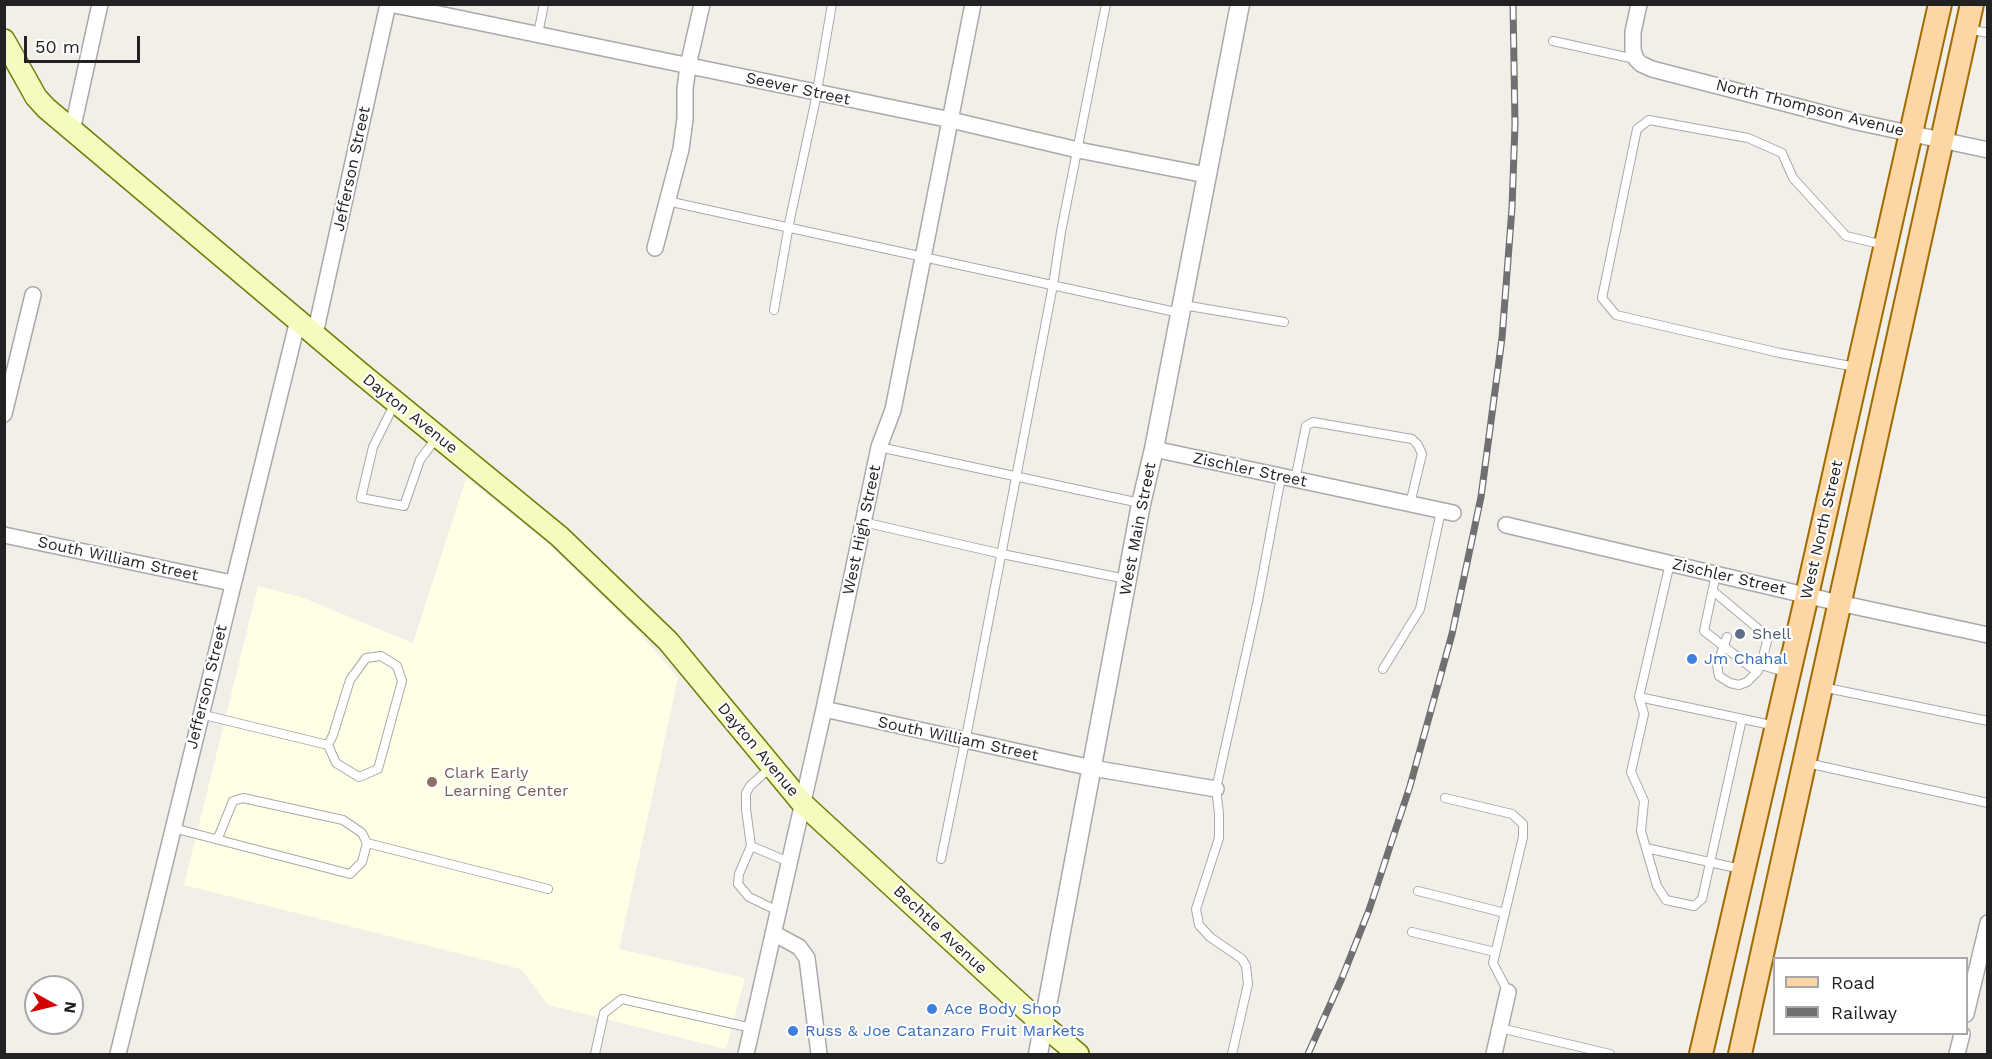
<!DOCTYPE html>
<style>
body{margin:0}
#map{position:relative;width:1992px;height:1059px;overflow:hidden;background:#f2efe9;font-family:"Work Sans",sans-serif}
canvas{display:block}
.frame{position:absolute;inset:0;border:6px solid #222;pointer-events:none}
.legend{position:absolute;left:1773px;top:957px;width:195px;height:78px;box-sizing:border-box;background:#fff;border:2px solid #a7a7a7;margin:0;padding:8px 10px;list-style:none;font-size:18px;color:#222}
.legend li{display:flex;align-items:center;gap:12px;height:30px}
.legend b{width:30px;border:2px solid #a7a7a7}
.north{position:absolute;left:24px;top:975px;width:60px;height:60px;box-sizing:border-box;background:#fff;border:2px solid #a7a7a7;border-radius:50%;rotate:98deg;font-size:16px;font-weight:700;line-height:24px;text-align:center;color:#222}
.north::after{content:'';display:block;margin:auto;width:21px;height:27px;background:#d40000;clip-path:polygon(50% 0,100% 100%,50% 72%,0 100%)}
.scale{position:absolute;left:24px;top:36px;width:116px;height:27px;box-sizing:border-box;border:3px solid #222;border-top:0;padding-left:8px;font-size:18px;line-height:21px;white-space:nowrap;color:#222;-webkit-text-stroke:4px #fff;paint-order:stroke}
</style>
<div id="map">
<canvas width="1992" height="1059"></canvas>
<div class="frame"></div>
<ul class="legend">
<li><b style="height:8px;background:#fcd6a4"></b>Road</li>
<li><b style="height:8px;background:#707070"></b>Railway</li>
</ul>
<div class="north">N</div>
<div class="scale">50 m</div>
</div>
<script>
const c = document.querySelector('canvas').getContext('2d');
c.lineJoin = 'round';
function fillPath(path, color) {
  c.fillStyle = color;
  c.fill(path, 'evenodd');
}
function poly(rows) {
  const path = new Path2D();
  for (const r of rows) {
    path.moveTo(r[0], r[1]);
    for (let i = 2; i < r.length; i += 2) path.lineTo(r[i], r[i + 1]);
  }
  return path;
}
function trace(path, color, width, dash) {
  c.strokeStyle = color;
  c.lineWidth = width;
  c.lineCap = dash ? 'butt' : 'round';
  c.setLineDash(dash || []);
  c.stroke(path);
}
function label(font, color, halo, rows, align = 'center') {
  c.font = font + ' "Work Sans",sans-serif';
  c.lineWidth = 4.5;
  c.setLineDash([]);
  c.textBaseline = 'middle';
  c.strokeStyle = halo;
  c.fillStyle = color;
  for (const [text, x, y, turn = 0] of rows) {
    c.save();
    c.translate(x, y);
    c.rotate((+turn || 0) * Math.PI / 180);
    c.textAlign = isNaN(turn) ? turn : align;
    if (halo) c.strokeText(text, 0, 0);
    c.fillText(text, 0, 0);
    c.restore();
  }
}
const education = poly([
 [466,478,546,542,636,629,678,678,619,949,745,978,726,1049,548,1005,521,969,184,885,258,586,301,597,413,643]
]);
const service = poly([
 [1968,29,1988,33],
 [538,34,544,4],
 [1553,41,1635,59],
 [667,201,1180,313],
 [1183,305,1284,322],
 [774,310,790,219,815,103,832,4],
 [1856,367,1780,353,1616,315,1602,298,1637,129,1649,120,1748,138,1782,153,1793,178,1846,236,1884,245],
 [395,403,373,447,361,498,404,506,420,460,437,437],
 [879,447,1140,503],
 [1295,480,1306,426,1313,422,1412,439,1418,445,1422,454,1410,504],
 [863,522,1002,554,1126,579],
 [1670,563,1639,697,1644,714,1631,772,1644,801,1641,831,1657,886,1666,900,1694,906,1702,899,1742,719],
 [1713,591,1768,637,1761,665,1757,672,1704,631,1716,574],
 [1727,637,1717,665,1719,676,1730,683,1739,685,1747,682,1757,672],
 [1761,665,1788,673],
 [1383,669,1420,609,1441,511],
 [1822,687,1988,721],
 [1639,697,1776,726],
 [200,714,328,745,336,763,359,777,378,769,402,681,397,666,381,656,366,658,350,680,333,735,328,745],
 [1807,763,1988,803],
 [771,767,750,786,746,793,746,809,751,846,739,874,738,884,749,897,778,911],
 [1445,798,1512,814,1523,824,1523,837,1493,963,1508,992],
 [173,828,350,874,362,862,367,843,362,833,343,820,243,798,233,801,218,838],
 [367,843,548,889],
 [751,846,789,862],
 [1646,848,1741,869],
 [941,859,970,717,1053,285,1061,232,1106,4],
 [1418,891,1505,913],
 [1412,932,1495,952],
 [1500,1028,1610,1054],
 [595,1054,604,1013,622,999,752,1028],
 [1232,1054,1248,984,1246,966,1242,959,1210,937,1199,925,1196,909,1219,838,1219,813,1216,789,1258,600,1281,477]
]);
const minor = poly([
 [390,4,951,120,1078,150,1206,175],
 [1639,4,1633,32,1633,50,1636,59,1641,64,1652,69,1857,122,1988,150],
 [72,131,100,4],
 [655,248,681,149,685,119,685,89,688,66,702,4],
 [315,334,388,4],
 [4,414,33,295],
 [1154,449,1453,513],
 [1506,525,1839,603,1988,635],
 [4,535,232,583],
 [824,709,1092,768,1216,789],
 [773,933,799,947,807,958,819,1054],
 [1966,1014,1988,923],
 [118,1054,298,320],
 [746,1054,824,709,879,447,893,410,973,4],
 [1494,1054,1508,992],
 [1957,1054,1962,1034]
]);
const tertiary = poly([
 [1038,1054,1141,504,1154,449,1240,4]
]);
const secondary = poly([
 [4,40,36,97,46,108,359,372,559,536,668,641,803,804,1043,1025,1078,1054]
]);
const primary = poly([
 [1701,1054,1807,595,1940,4],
 [1740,1054,1972,4]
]);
const rail = poly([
 [1308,1054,1342,978,1369,910,1410,786,1452,634,1481,497,1502,338,1512,208,1515,124,1513,4]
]);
const markers = [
 [1740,634,6,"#5c6f8a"],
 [1692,659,6,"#3f7fe0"],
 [432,782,6,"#8d6e63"],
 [932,1009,6,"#3f7fe0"],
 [793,1031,6,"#3f7fe0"]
];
const streetNames = [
 ["Seever Street",798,89,12],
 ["North Thompson Avenue",1810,108,14],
 ["Jefferson Street",352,169,-78],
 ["Dayton Avenue",410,414,39],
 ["Zischler Street",1250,470,12],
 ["West Main Street",1138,529,-79],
 ["West High Street",862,530,-78],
 ["West North Street",1822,530,-77],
 ["South William Street",118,559,12],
 ["Zischler Street",1729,577,13],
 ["Jefferson Street",207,687,-76],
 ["South William Street",958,739,12],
 ["Dayton Avenue",758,750,50],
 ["Bechtle Avenue",940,930,43]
];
const serviceNames = [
 ["Shell",1752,634]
];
const shopNames = [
 ["Jm Chahal",1704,659],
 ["Ace Body Shop",944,1009],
 ["Russ & Joe Catanzaro Fruit Markets",805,1031]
];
const educationNames = [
 ["Clark Early",444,773],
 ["Learning Center",444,791]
];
fillPath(education, '#ffffe5');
trace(service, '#a9a9a9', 10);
trace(minor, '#a9a9a9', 18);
trace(tertiary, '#a9a9a9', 21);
trace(secondary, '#707d05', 24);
trace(primary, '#a06b00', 26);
trace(service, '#fff', 8);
trace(minor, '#fff', 15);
trace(tertiary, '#fff', 18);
trace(secondary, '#f7fabf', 21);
trace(primary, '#fcd6a4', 22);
trace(rail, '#707070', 7);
trace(rail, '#fff', 4.5, [14]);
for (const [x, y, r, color] of markers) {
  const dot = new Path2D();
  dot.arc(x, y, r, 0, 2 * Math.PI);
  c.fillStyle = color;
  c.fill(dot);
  trace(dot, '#fff', 2);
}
label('16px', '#222', '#fff', streetNames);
label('16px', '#4e5e75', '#fff', serviceNames, 'left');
label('16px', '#366cbe', '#fff', shopNames, 'left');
label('16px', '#785e54', '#fff', educationNames, 'left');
</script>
